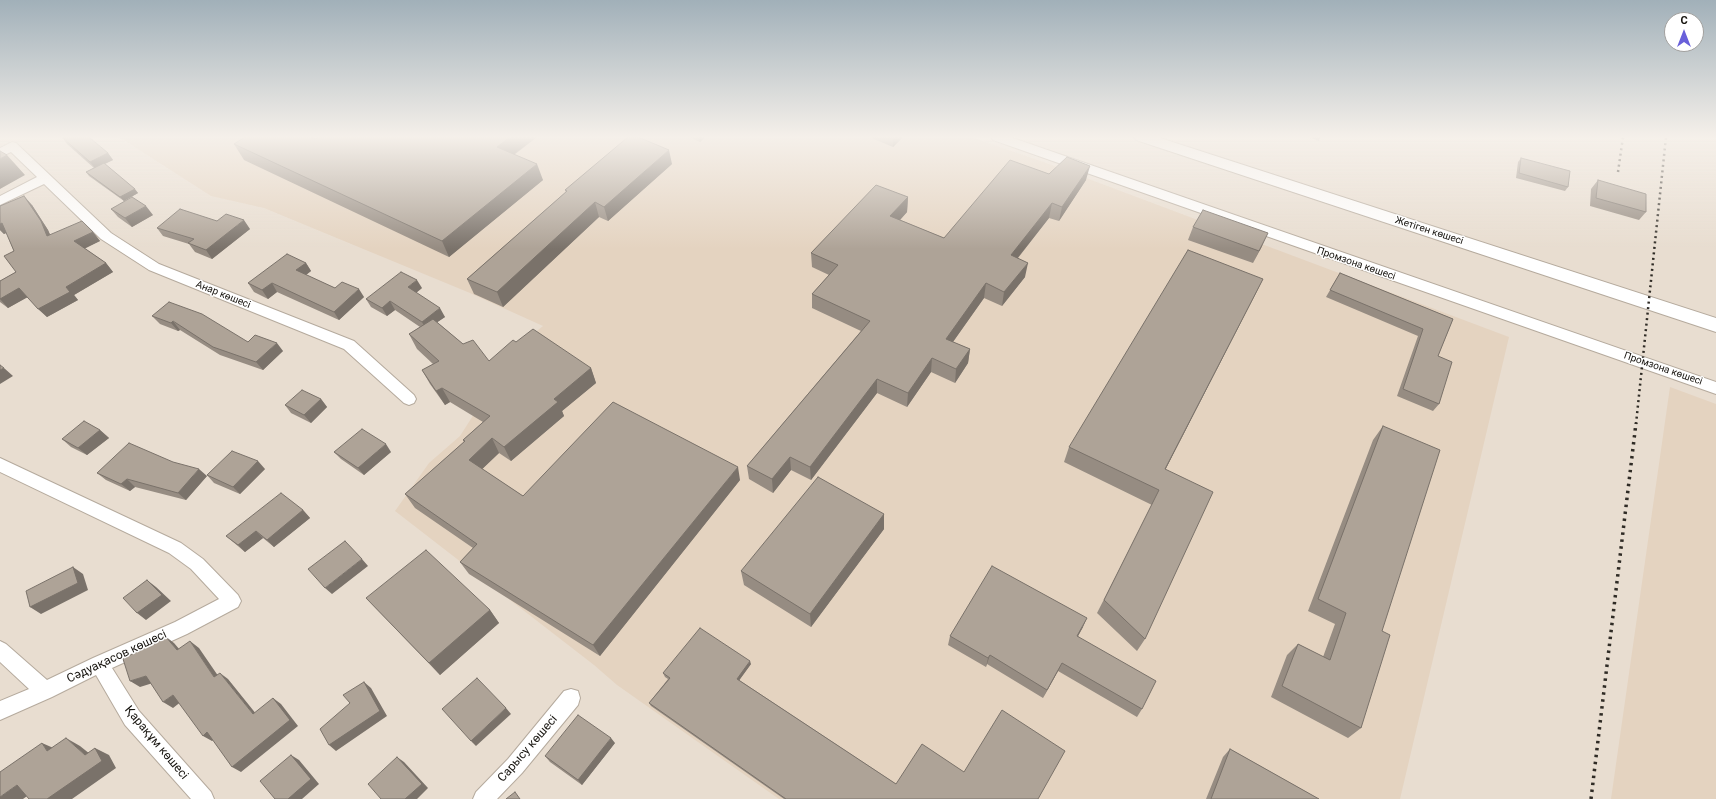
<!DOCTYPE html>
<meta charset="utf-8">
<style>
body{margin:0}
#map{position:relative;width:1716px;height:799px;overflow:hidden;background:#e8ddd0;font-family:Roboto,sans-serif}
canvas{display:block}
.north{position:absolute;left:1664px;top:12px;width:40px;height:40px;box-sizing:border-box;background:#fff;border:1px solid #a1a09e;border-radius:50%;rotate:0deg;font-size:11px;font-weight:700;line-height:16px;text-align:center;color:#15120d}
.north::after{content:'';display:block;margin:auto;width:14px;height:18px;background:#6960da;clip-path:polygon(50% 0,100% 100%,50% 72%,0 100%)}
</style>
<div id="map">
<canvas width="1716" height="799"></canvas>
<div class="north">С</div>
</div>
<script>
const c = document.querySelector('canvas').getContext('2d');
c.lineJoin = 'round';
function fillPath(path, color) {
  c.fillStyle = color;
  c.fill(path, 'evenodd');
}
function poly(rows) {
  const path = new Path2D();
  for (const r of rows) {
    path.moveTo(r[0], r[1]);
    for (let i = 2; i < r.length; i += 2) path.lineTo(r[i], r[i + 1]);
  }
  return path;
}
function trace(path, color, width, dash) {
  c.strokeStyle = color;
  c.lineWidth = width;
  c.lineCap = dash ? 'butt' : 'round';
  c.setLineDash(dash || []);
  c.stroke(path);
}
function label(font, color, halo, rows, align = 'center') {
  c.font = font + ' Roboto,sans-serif';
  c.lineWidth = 3;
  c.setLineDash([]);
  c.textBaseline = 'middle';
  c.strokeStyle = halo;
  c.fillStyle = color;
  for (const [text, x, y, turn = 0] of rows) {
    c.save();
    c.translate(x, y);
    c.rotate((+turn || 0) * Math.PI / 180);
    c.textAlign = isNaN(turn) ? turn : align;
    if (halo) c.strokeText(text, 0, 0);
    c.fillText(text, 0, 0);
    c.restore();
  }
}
const built = poly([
 [119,137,971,137,1041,161,1509,337,1400,799,779,799,617,685,594,665,395,511,429,463,460,436,483,400,511,352,543,326,470,293,264,208,211,196],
 [1670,387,1716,404,1716,799,1611,799]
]);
const minor = poly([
 [991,137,1010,137,1716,382,1716,394,993,140,991,137],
 [12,142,16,143,111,233,159,264,354,341,414,395,416,399,414,403,409,405,404,403,344,349,149,270,101,239,44,184,0,205,0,196,37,177,11,152,0,157,0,148,12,142],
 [0,458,181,543,203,559,238,595,241,601,238,607,187,634,112,668,139,711,211,792,214,799,191,799,125,725,96,675,52,697,0,720,0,701,29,689,0,662,0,641,6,644,47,680,93,658,175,622,219,599,191,569,169,553,0,472,0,458],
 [571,689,578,691,580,698,578,705,522,773,497,799,473,799,476,792,508,759,564,691,571,689]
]);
const tertiary = poly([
 [1134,137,1157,137,1716,318,1716,332,1136,140,1134,137]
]);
const railFar1 = poly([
 [1618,172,1623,137],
 [1636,424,1666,137]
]);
const rail = poly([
 [1591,799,1636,423]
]);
const wall = poly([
 [62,137,108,153,113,160,105,164,138,193,124,201,89,176,86,172,94,168,67,144],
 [318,137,537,137,514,155,543,180,449,257,244,160,234,144,315,139],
 [689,137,705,137,700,142],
 [869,137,903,137,893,147],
 [1308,137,1320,137,1319,141],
 [1521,158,1568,187,1565,191,1516,178,1518,162],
 [672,164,608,221,599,217,503,307,474,294,467,279,566,192,565,190],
 [1049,174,1086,180,1059,221,1049,218,1018,258,1025,277,1002,306,984,298,953,342,970,349,968,363,955,383,931,372,907,407,877,393,811,480,791,470,773,493,749,479,747,466,861,331,812,308,812,294,829,275,812,267,811,253,908,197,907,212,900,220,944,238],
 [1598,180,1646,212,1639,220,1590,206,1591,189],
 [32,205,48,230,50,235,93,232,100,241,84,248,106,263,113,272,74,295,78,300,47,317,27,297,8,308,0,302,0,281,16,272,14,251,6,233,4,234,0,230,0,206],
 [111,209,153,215,132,227,118,217],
 [217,221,250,229,212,259,195,252,189,244,163,236,157,228],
 [1193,227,1262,246,1253,263,1188,240],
 [306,263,311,271,306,275,335,288,364,297,339,320,277,292,268,299,254,292,248,283],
 [1340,273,1453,319,1438,356,1439,404,1433,411,1397,396,1418,336,1326,297],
 [1263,279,1165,470,1145,639,1137,651,1097,613,1152,505,1064,462,1069,447],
 [422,288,416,293,445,317,437,322,463,344,489,361,516,342,591,368,596,383,562,411,564,416,511,461,499,453,482,469,523,496,740,480,600,656,469,574,460,562,473,548,415,508,405,494,464,442,463,440,483,422,450,402,445,405,430,384,422,370,433,364,417,349,409,334,420,327,395,310,387,316,371,307,366,299],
 [152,316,248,342,283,351,263,370,220,355,180,330,178,331,160,324],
 [321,399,327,407,311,423,291,413,285,405],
 [1383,426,1382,631,1361,728,1348,738,1271,697,1287,655,1298,644,1323,657,1335,624,1308,611,1373,440],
 [100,430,109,438,87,455,71,447,62,439],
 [334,452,391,452,364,475,341,459],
 [265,469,240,494,214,483,207,475],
 [97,473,207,476,186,500,135,487,130,491,106,480],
 [303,510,310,518,274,547,263,538,245,552,226,536],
 [884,514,884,529,811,627,744,585,741,571],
 [366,598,490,610,499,623,440,675],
 [1083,627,1078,636,1142,709,1137,717,1058,671,1043,698,987,664,986,667,948,645,950,636],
 [751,664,739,680,896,784,964,772,1038,799,784,799,651,706,649,703,668,679,665,677,663,673],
 [615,743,582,785,550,762,545,756],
 [1230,749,1319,799,1206,799,1223,757]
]);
const shadedWall = poly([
 [510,137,537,137,502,163,497,147],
 [699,137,705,137,700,142],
 [895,137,903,137,893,147,893,139],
 [669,150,672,164,608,221,604,207],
 [108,153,113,160,95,168,90,162],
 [7,155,25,175,0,189,0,159],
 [537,164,543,180,449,257,442,241],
 [1090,166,1086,180,1059,221,1062,207],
 [135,189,138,193,124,201,120,197],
 [24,196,32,205,48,230,55,245,47,236],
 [908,197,907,212,890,231,890,216],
 [595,202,599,217,503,307,497,292],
 [1052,203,1049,218,1008,270,1011,255],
 [146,206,153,215,132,227,125,218],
 [244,220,250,229,212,259,206,250],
 [2,223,11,231,4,234,0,230,0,224],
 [93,232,100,241,82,250,74,241],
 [1268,233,1262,246,1253,263],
 [106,263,113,272,74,295,78,300,47,317,38,309,66,287],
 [306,263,311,271,302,278,296,270],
 [1028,263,1025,277,1002,306,1004,292],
 [1263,279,1255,295,1158,484,1165,469],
 [417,280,422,288,412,296,408,287],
 [272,283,277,292,268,299,262,290],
 [986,283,984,298,945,353,946,339],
 [19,288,28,297,8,308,0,299],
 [359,289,364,297,339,320,334,312],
 [390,301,395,310,387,316,382,308],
 [440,308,445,317,426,330,422,322],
 [173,321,180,330,178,331,171,323],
 [277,343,283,351,263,370,256,362],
 [970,349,968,363,955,383,956,369],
 [932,358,931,372,907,407,908,393],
 [4,368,13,376,0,384,0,370],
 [591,368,596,383,562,411,564,416,511,461,504,447,554,399],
 [877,379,877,393,811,480,810,467],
 [442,388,450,402,445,405,436,391],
 [321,399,327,407,311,423,304,415],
 [100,430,109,438,87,455,78,448],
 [492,438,499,453,477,474,469,460],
 [386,444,391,452,364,475,358,468],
 [790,457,791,470,773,493,772,479],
 [258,461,265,469,240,494,233,487],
 [738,467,740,480,600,656,593,645],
 [199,469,207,476,186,500,178,493],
 [127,479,135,487,130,491,121,484],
 [303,510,310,518,274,547,267,540],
 [884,514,884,529,811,627,810,614],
 [256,531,263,538,245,552,238,545],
 [362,559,368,566,332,594,325,588],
 [73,567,83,574,88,590,41,614,30,607],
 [147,580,156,587,171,601,146,620,137,613],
 [490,610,499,623,440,675,429,663],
 [1087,618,1083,627,1073,645,1077,636],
 [165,636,174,643,186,657,177,650],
 [190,641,199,648,223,683,214,677],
 [990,655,986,667,988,658],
 [750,661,751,664,738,682,737,679],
 [1062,663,1058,671,1043,698,1047,690],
 [220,673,228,679,261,720,253,714],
 [146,676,156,682,140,687,130,681],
 [364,682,371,688,387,716,336,751,329,745],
 [173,695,182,701,173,708,163,702],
 [273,698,281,704,298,726,241,772,232,767],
 [506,708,511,714,476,746,471,741],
 [207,732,217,738,212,741,203,736],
 [66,738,80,746,100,762,85,755],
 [611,738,615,743,582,785,578,780],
 [42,743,58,750,47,751],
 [95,748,109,755,116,768,72,799,47,799],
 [291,755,299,760,319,784,302,799,288,799],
 [397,757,404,762,428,788,417,799,405,799],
 [17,785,34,791,23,799,0,799,0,797]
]);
const building = poly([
 [62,137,89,137,108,153,90,162,62,137],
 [245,137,311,137,315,139,318,137,510,137,497,147,537,164,442,241,234,144,245,137],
 [628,137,638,137,669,150,604,207,595,202,497,292,467,279,567,191,565,190,628,137],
 [0,151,7,155,0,159,0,151],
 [1067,157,1090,166,1062,207,1052,203,1011,255,1028,263,1004,292,986,283,946,339,970,349,956,369,932,358,908,393,877,379,810,467,790,457,772,479,747,466,870,321,812,294,838,265,811,253,876,185,908,197,890,216,944,238,1010,160,1049,174,1067,157],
 [1521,158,1570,171,1568,187,1519,173,1521,158],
 [104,163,135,189,120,197,86,172,104,163],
 [1598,180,1646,194,1646,212,1596,198,1598,180],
 [24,196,41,221,47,236,82,221,93,232,74,241,106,263,66,287,70,292,38,309,19,288,0,299,0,281,16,272,4,256,14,251,2,223,0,224,0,206,24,196],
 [132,197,146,206,125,218,111,209,132,197],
 [180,209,217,221,226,214,244,220,206,250,188,243,194,239,157,228,180,209],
 [1203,210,1268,233,1259,251,1193,227,1203,210],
 [1188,250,1263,279,1165,469,1213,492,1145,639,1104,600,1159,490,1069,447,1188,250],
 [287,254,306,263,296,270,335,288,342,282,359,289,334,312,272,283,262,290,248,283,287,254],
 [401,272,417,280,408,287,440,308,422,322,390,301,382,308,366,299,401,272],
 [1340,273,1453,319,1438,356,1452,362,1439,404,1403,389,1423,329,1330,290,1340,273],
 [169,302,202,314,248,342,255,335,277,343,256,362,213,347,173,321,171,323,152,316,169,302],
 [433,319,463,344,473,340,489,361,513,340,516,342,533,329,591,368,554,399,558,402,504,447,492,438,469,460,523,496,613,402,738,467,593,645,460,562,477,544,405,494,465,441,463,440,490,416,442,388,436,391,422,370,439,361,409,334,433,319],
 [0,365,4,368,0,370,0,365],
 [302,390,321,399,304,415,285,405,302,390],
 [84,421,100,430,78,448,62,439,84,421],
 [1383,426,1440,450,1382,631,1390,635,1361,728,1282,686,1298,644,1330,660,1346,613,1318,599,1383,426],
 [362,429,386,444,358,468,334,452,362,429],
 [129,443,173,462,199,469,178,493,127,479,121,484,97,473,129,443],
 [232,451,258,461,233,487,207,475,232,451],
 [818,477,884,514,810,614,741,571,818,477],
 [281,493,303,510,267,540,256,531,238,545,226,536,281,493],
 [345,541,362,559,325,588,308,569,345,541],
 [426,550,490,610,429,663,366,598,426,550],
 [992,566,1087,618,1077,636,1156,681,1142,709,1062,663,1047,690,990,655,988,658,950,636,992,566],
 [73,567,78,583,30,607,26,591,73,567],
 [147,580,162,595,137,613,123,598,147,580],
 [700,628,750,661,737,679,896,784,922,744,964,772,1002,710,1065,751,1038,799,786,799,649,703,670,678,663,673,700,628],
 [165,636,177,650,190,641,214,677,220,673,253,714,273,698,290,720,232,767,207,732,203,736,173,695,163,702,146,676,130,681,123,659,165,636],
 [477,678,506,708,471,741,442,709,477,678],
 [364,682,380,711,329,745,320,729,350,703,343,695,364,682],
 [578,715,611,738,578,780,545,756,578,715],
 [66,738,85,755,95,748,102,761,47,799,29,799,17,785,0,797,0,772,42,743,47,751,66,738],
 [1230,749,1319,799,1211,799,1230,749],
 [291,755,311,779,288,799,275,799,260,781,291,755],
 [397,757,422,784,405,799,381,799,368,784,397,757],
 [515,792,520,799,506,799,515,792]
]);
const streetNames = [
 ["Жетіген көшесі",1429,231,18],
 ["Промзона көшесі",1356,264,19],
 ["Анар көшесі",223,295,22],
 ["Промзона көшесі",1663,369,19]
];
const nearStreetnames = [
 ["Сәдуақасов көшесі",117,657,-25],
 ["Қарақұм көшесі",156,743,50],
 ["Сарысу көшесі",528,749,-49]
];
fillPath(built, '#e4d3c0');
trace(minor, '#b5aa9d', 2);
trace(tertiary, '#b5aa9d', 2);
fillPath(minor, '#fff');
fillPath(tertiary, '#fff');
trace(railFar1, '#2f2b25', 2.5, [2, 3.5]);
trace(rail, '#2f2b25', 3.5, [2.5, 4.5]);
fillPath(wall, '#968c82');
fillPath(shadedWall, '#7a726a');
fillPath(building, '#aea397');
trace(building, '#7a726a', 1);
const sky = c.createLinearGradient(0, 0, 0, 249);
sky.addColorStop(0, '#a1b0b9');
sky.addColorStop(0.55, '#f5f0ea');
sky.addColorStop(1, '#f5f0ea00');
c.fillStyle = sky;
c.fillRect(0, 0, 1716, 249);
label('10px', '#15120d', '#fff', streetNames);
label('12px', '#15120d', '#fff', nearStreetnames);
</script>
